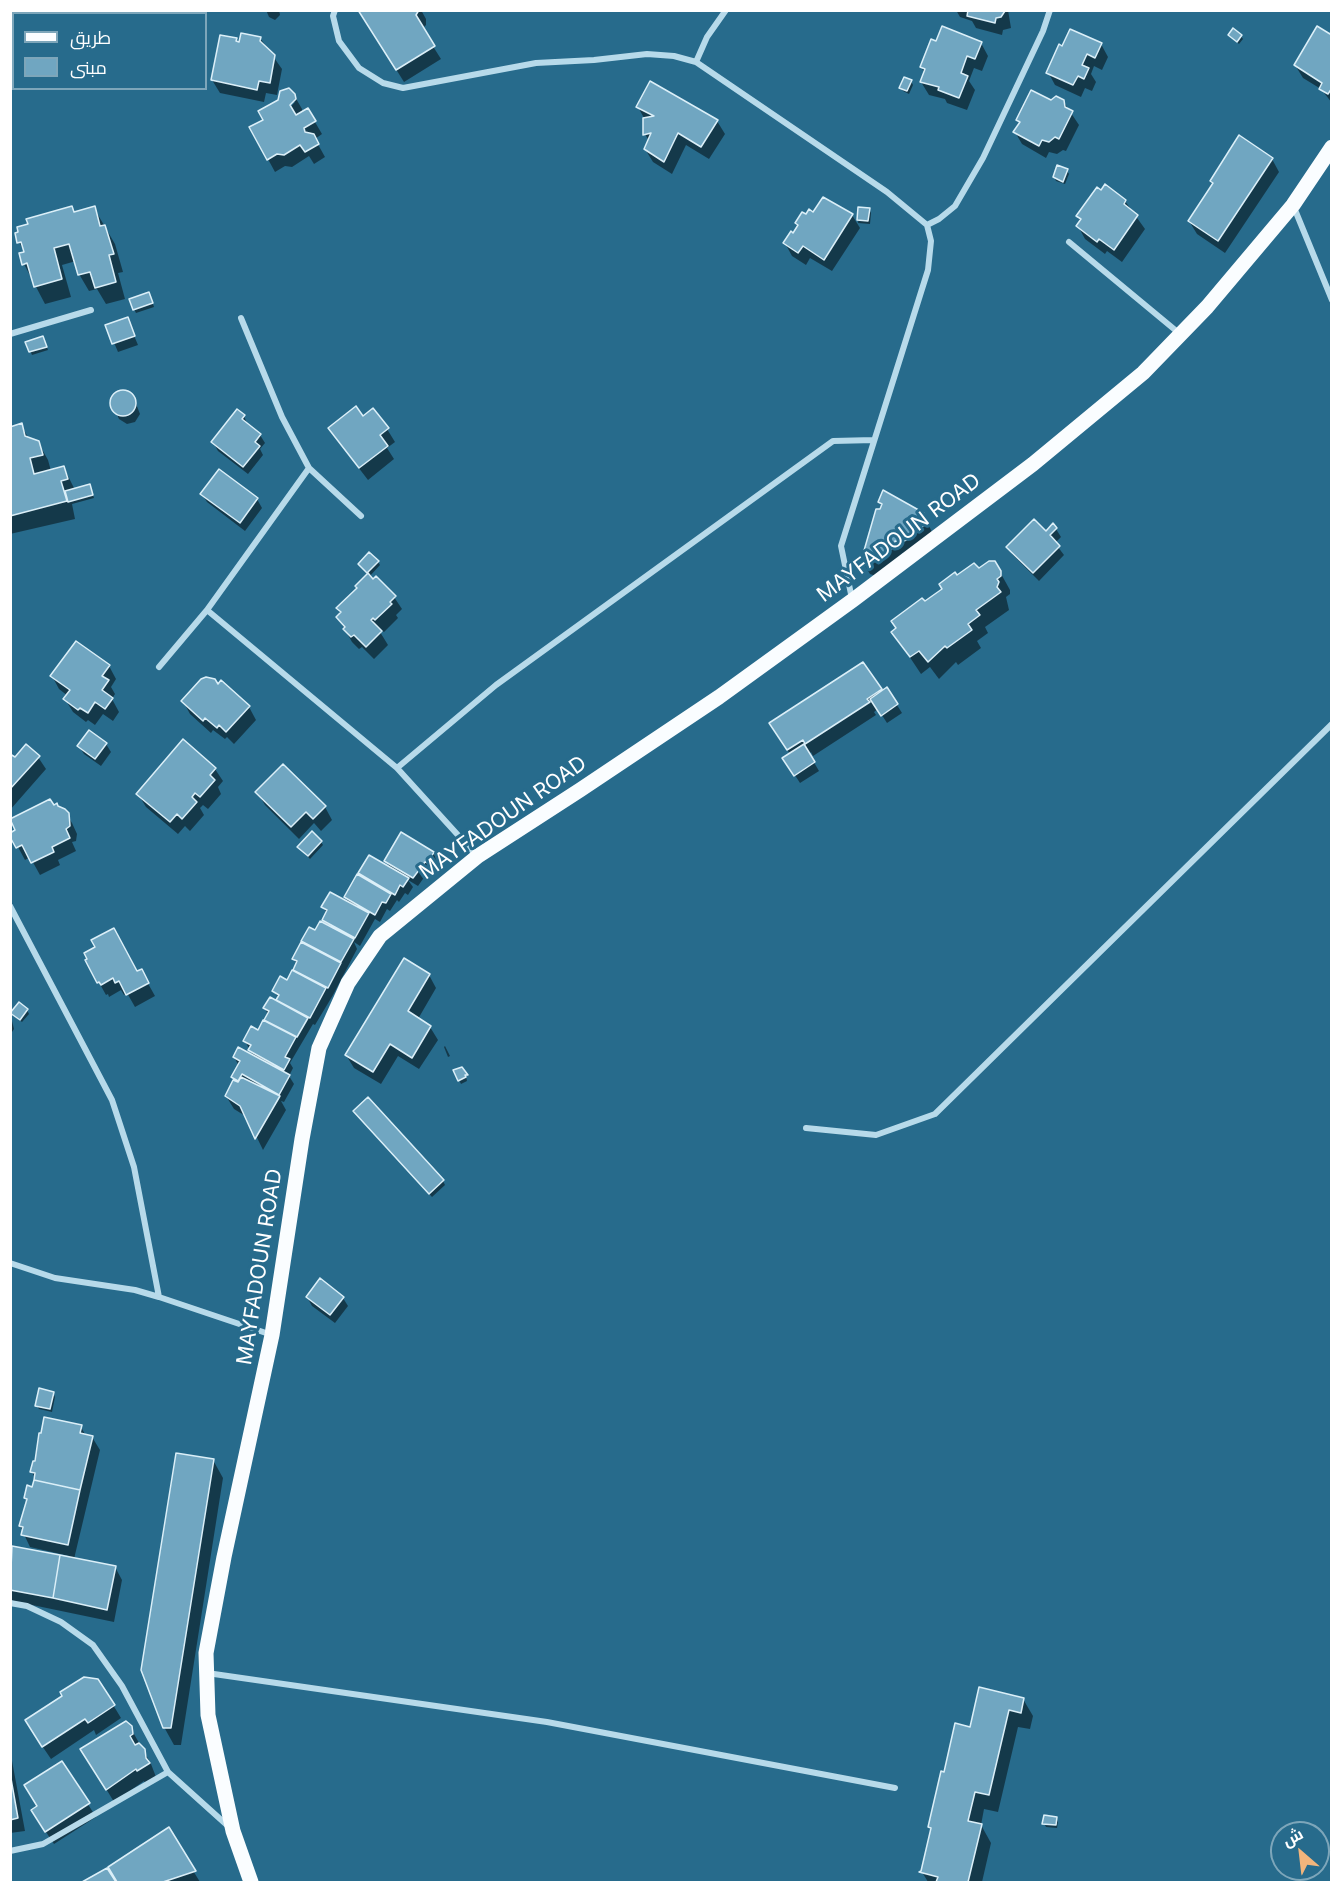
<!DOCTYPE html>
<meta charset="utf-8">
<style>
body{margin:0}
#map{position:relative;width:1342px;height:1893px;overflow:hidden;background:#276b8c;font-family:Inter,Cairo,sans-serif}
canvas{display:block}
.frame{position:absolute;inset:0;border:12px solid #fff;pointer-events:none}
.legend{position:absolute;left:12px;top:12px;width:195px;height:78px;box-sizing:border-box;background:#276b8c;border:2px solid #7da6ba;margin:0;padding:8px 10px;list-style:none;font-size:18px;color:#fff}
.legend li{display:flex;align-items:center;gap:12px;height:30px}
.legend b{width:30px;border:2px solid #7da6ba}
.north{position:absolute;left:1270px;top:1821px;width:60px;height:60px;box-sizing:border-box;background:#276b8c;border:2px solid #7da6ba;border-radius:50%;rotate:332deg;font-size:16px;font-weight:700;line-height:24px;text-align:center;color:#fff}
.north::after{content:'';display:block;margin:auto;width:21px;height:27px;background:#f2b57c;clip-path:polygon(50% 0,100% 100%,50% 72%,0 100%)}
</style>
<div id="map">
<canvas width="1342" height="1893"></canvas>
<div class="frame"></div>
<ul class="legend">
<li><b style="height:8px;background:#fafdff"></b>طريق</li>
<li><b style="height:16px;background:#70a6c1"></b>مبنى</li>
</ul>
<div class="north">ش</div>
</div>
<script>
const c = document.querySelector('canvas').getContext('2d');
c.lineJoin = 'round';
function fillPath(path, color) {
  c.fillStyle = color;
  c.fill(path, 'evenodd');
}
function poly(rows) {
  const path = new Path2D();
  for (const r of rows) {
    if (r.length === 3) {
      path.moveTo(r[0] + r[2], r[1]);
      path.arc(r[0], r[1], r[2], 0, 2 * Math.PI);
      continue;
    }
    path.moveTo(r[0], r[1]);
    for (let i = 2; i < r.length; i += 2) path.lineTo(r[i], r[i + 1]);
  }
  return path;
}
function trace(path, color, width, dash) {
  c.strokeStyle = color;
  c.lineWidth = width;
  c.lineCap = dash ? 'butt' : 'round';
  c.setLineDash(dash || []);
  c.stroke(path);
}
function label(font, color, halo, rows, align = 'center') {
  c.font = font + ' Inter,sans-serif';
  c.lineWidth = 6;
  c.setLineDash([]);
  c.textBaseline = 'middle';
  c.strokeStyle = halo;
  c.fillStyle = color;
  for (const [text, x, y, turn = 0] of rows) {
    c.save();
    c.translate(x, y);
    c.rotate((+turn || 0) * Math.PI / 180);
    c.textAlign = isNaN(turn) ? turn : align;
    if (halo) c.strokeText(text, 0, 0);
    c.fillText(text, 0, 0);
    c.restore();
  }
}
const shadow = poly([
 [266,10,279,10,280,15,275,20,269,17],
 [359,10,421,10,426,19,426,25,422,29,441,59,404,82],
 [956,10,1008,10,1011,28,1003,30,1002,35,976,28,972,21,960,17],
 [1332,34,1332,103,1321,89,1303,78,1295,65],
 [1230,36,1241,36,1243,39,1239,44],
 [260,38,282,69,277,95,266,93,264,102,220,93,212,80,236,40,239,46],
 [937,42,981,43,988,56,982,71,974,68,969,81,975,90,967,110,947,103,945,99,929,95,921,82,925,73,921,67],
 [1101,44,1108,57,1102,70,1094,66,1091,74,1096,82,1092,91,1085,88,1081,97,1055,85,1048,72],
 [911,81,913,85,909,94,903,91,901,88],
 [294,95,302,109,302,113,308,110,322,134,315,139,325,157,314,164,309,156,292,167,285,166,275,172,251,128,265,120],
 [291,102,295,102,286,112],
 [1063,101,1079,125,1066,151,1063,150,1057,154,1049,152,1046,158,1022,144,1015,132,1020,124,1018,120,1051,102],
 [638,107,717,121,725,134,709,159,686,145,672,174,653,162,645,149,649,141,645,134,644,118],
 [1272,159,1279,172,1225,253,1197,234,1189,221],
 [1067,171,1069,174,1065,184,1056,181,1054,177],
 [1125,201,1145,229,1122,262,1107,251,1105,254,1085,239,1078,226,1081,222,1077,216],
 [72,207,75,213,94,208,115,244,123,272,118,273,125,299,106,304,97,289,89,291,79,274,76,261,62,265,71,297,45,304,24,264,25,253,19,242],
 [860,208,869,209,871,213,870,224,858,223],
 [814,215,852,215,860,228,832,271,810,258,806,265,792,256,785,243,799,227,797,223],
 [151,298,154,307,136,313,134,309],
 [127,319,138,345,118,352,107,326],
 [45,342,48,350,32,355,27,343],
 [125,391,133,396,140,414,135,422,127,424,119,419,111,401,116,394],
 [237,411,244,416,248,426,260,435,265,443,260,449,263,455,248,474,218,451,213,442],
 [363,418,387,429,395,442,387,448,394,459,368,480,338,441,330,428],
 [21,425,29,439,38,442,48,460,51,471,64,468,75,490,91,489,94,498,72,504,75,519,10,534,10,434],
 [219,471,257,499,262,508,245,531,207,502,202,494],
 [880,502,923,514,932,532,908,556,902,553,901,560,876,576,870,574,862,561,882,507],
 [1056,529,1061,537,1055,543,1064,555,1039,581,1013,555,1008,547],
 [378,562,380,565,369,577,394,597,402,609,396,615,398,618,384,632,377,627,388,645,374,659,362,647,359,649,352,642,338,617,341,614,338,608,358,589,369,574,362,568],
 [978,570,1000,572,1010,590,1010,594,1006,597,1009,610,985,627,988,633,977,641,981,648,958,665,956,662,939,679,930,667,921,674,893,632,924,603,957,578],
 [863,664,882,692,887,689,902,713,887,723,878,709,874,712,876,715,813,756,811,752,809,754,819,771,800,783,789,766,790,754,778,736],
 [109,666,116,679,111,687,115,694,112,699,119,712,113,721,103,714,95,725,88,720,86,722,73,712,65,699,68,696,59,689,52,676],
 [218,686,249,707,256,720,234,744,227,737,225,739,213,730,211,733,190,714,183,701],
 [106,744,111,752,101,766,84,754,79,746],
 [10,756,15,760,38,757,46,769,10,810],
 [215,769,223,781,218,787,221,794,208,809,203,805,200,808,204,815,190,831,185,826,178,834,146,807,138,794],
 [257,792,325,807,332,820,321,831,314,823,299,839,265,805],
 [53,807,64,810,72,823,77,834,76,841,72,842,76,851,58,860,60,865,40,875,30,857,25,860,18,847],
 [321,842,323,845,310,859,299,847],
 [433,853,438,861,432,871,430,869,418,886,408,880,413,887,408,895,405,893,399,902,397,900,390,911,387,909,380,922,375,919,360,946,354,942,357,949,333,995,315,1025,313,1024,290,1063,293,1068,289,1076,294,1084,284,1102,281,1101,286,1110,263,1150,247,1117,234,1109,226,1096,236,1083,233,1077,239,1066,234,1057,253,1056,245,1041,259,1032,268,1015,265,1008,277,1002,279,999,274,991,288,982,297,965,294,959,309,929,316,933,328,927,324,920,327,914,323,907,349,904,345,897,363,880,360,874,390,868,386,861],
 [87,961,137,973,141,971,155,996,135,1007,127,993,124,995,121,990,109,997,108,994,106,995],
 [429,975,436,988,418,1019,430,1027,438,1040,419,1069,398,1056,381,1084,354,1068,346,1055],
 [27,1010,29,1014,22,1022,11,1014],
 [10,1013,14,1029,10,1035],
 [445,1046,450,1056,448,1057,444,1047],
 [465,1072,467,1081,461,1084,459,1080],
 [368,1099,443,1181,445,1185,432,1197,357,1114],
 [307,1297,343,1298,348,1306,335,1323,312,1306],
 [53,1393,55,1397,52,1412,39,1409,37,1406],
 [81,1427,86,1436,92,1437,100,1450,74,1559,115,1567,122,1580,114,1622,13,1601,10,1598,10,1562,13,1548,69,1558,69,1556,30,1547,20,1526,28,1502,25,1498,33,1488,35,1478,32,1472],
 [213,1460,223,1478,181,1745,174,1745,164,1727],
 [98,1680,121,1718,96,1735,94,1730,51,1759,34,1734],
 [1023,1699,1033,1716,1030,1729,1018,1727,998,1812,984,1809,981,1825,991,1843,982,1882,928,1882,922,1872,932,1831,929,1827,945,1774,971,1728],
 [130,1727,151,1764,156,1777,145,1783,144,1781,114,1802,90,1762],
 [10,1750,25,1831,10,1833],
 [62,1763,96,1817,54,1844,40,1823,38,1807],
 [1056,1818,1058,1822,1057,1828,1046,1827,1044,1823],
 [168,1830,200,1882,85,1882,109,1868]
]);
const building = poly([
 [358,10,419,10,416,15,435,46,396,70,358,10],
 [968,10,1005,10,1005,11,1001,17,996,18,995,23,967,16,968,10],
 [942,26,982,42,975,59,967,56,961,73,968,76,959,98,938,90,939,87,920,82,925,69,920,67,931,39,936,41,942,26],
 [1317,26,1330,34,1332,31,1332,88,1328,94,1319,89,1322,83,1294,65,1317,26],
 [1233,28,1242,35,1237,42,1228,35,1233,28],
 [1070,29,1102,43,1095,58,1087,54,1082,65,1089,68,1084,79,1078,76,1073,85,1046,73,1059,44,1062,46,1070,29],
 [241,33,261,37,260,41,275,55,270,83,259,81,257,90,211,80,220,35,237,38,236,41,239,42,241,33],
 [904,77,912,80,907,91,899,88,904,77],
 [650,81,718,120,701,147,678,133,664,162,644,149,651,133,643,135,643,118,654,116,636,107,650,81],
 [289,88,295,94,296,99,290,105,296,115,308,108,316,121,304,128,305,132,314,134,319,144,305,152,300,145,284,155,277,154,267,160,249,127,263,120,258,111,278,100,280,91,289,88],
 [1031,90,1051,100,1056,96,1064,100,1065,107,1073,111,1059,139,1055,137,1049,142,1042,140,1039,146,1013,132,1020,122,1016,120,1031,90],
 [1239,135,1273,158,1218,241,1188,221,1213,183,1210,181,1239,135],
 [1057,165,1068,169,1063,182,1053,177,1057,165],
 [1105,184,1126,200,1124,204,1138,215,1114,250,1099,239,1097,242,1076,226,1081,219,1076,216,1097,187,1101,190,1105,184],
 [823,197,853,214,824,260,803,246,798,253,783,243,791,231,793,233,798,225,795,223,802,212,806,214,809,209,813,212,823,197],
 [72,206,74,212,95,206,100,226,105,225,114,254,109,255,116,282,95,288,90,272,78,275,69,244,54,248,62,279,34,287,27,263,22,265,19,253,24,252,21,242,17,243,15,233,18,232,17,227,28,224,26,219,72,206],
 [858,207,870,208,868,221,857,220,858,207],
 [149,292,153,303,133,310,129,299,149,292],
 [128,317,135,336,112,344,105,325,128,317],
 [43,336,47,347,29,352,25,342,43,336],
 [123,403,13],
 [356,406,363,416,373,408,389,428,380,435,388,446,359,468,328,428,356,406],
 [237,409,245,415,242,419,261,434,255,442,260,446,243,467,211,442,237,409],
 [22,423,25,436,39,441,43,455,30,458,34,474,64,466,68,479,61,481,67,501,10,516,10,427,22,423],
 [219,469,258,498,240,523,200,494,219,469],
 [90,484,93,495,68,502,65,491,90,484],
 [883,490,924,513,926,518,923,526,917,532,912,531,910,538,900,543,895,541,894,547,880,558,878,556,868,564,861,561,876,509,880,509,882,504,878,502,883,490],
 [1034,519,1046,531,1053,523,1057,528,1050,535,1060,546,1033,573,1006,547,1034,519],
 [369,552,379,561,367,573,358,564,369,552],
 [989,561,995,561,1001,571,1001,576,997,579,999,582,997,587,1001,592,976,610,980,615,968,624,972,630,947,648,945,646,928,662,919,651,910,657,891,632,896,628,891,621,922,598,925,601,942,589,939,584,955,572,957,575,974,563,979,568,989,561],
 [368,573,373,579,376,576,396,596,390,602,392,604,375,620,373,618,371,620,382,631,366,647,354,635,351,637,343,629,345,627,336,617,341,612,336,608,357,588,355,586,368,573],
 [76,641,110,665,102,676,109,680,102,690,113,698,105,709,95,702,88,713,80,708,78,710,63,699,70,690,50,676,76,641],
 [863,662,882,689,867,699,870,702,805,744,803,740,787,750,769,723,863,662],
 [206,677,215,679,218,684,221,680,250,706,226,732,219,725,217,728,205,718,203,721,181,701,201,679,206,677],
 [887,687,898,704,881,716,870,699,887,687],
 [89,730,107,743,95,759,77,746,89,730],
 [183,739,216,768,210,775,215,780,200,797,195,793,192,797,197,802,182,819,177,814,170,822,136,794,183,739],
 [26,744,40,756,10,789,10,754,15,757,26,744],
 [804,744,815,762,794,776,782,758,804,744],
 [283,764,326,806,313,819,306,812,291,827,255,792,283,764],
 [50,799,54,805,57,803,58,806,65,809,69,813,70,826,66,829,70,838,52,847,54,852,31,863,22,845,16,848,10,837,10,833,15,830,10,819,50,799],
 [312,831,322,841,308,856,297,847,312,831],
 [401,832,434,852,428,863,425,862,413,878,384,861,401,832],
 [369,855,409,878,403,887,400,885,395,895,358,873,369,855],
 [357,874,391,894,386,903,382,902,375,915,344,897,357,874],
 [330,892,369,913,355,938,322,920,327,910,321,907,330,892],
 [320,921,354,939,341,962,301,941,309,927,315,930,320,921],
 [114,928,137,971,142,969,149,983,126,995,119,981,115,983,113,978,101,985,99,982,97,983,85,960,87,959,84,953,95,947,91,940,114,928],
 [301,942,341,963,328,988,293,970,297,961,292,959,301,942],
 [404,958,430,974,408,1011,431,1026,412,1058,390,1044,373,1072,345,1055,404,958],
 [292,970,326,988,310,1018,276,1000,279,995,272,991,280,976,287,980,292,970],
 [270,997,308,1018,297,1037,264,1020,269,1011,263,1008,270,997],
 [19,1002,28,1009,20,1020,10,1013,19,1002],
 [263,1020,296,1037,285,1057,290,1059,284,1070,248,1050,251,1045,243,1041,251,1026,258,1030,263,1020],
 [238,1047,290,1075,279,1095,242,1074,238,1081,231,1077,240,1061,233,1057,238,1047],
 [462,1067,468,1075,465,1075,466,1077,458,1081,453,1070,462,1067],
 [241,1077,280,1096,255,1139,240,1106,225,1096,233,1080,238,1082,241,1077],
 [368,1097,444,1180,429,1194,353,1111,368,1097],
 [320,1278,344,1297,330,1315,306,1297,320,1278],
 [39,1388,54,1392,50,1409,35,1406,39,1388],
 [44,1417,82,1425,80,1433,93,1436,80,1490,34,1480,35,1473,30,1472,33,1461,35,1461,39,1433,41,1433,44,1417],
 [176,1453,214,1459,171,1728,163,1728,141,1670,176,1453],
 [34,1480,80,1490,68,1545,21,1535,23,1527,19,1526,27,1499,24,1498,27,1485,32,1487,34,1480],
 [12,1546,60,1555,53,1598,10,1590,12,1546],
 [60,1555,116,1566,107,1610,53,1598,60,1555],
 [84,1677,98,1679,115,1705,88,1723,85,1719,42,1747,25,1720,62,1696,60,1692,84,1677],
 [979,1687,1024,1698,1021,1713,1009,1710,989,1795,975,1792,968,1821,982,1824,968,1882,936,1882,938,1877,919,1872,921,1871,931,1828,928,1827,941,1771,944,1772,955,1723,970,1727,979,1687],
 [126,1721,132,1726,133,1734,130,1736,135,1745,139,1743,145,1749,146,1758,150,1763,137,1771,136,1769,106,1790,80,1749,126,1721],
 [62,1761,90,1803,45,1832,31,1810,37,1806,24,1785,62,1761],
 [10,1773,18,1818,10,1820,10,1773],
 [1044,1815,1057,1817,1056,1825,1042,1824,1044,1815],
 [169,1827,196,1871,163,1882,117,1882,108,1867,169,1827],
 [107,1868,116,1882,82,1882,107,1868]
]);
const minor = poly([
 [335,10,333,16,339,41,359,68,383,83,403,88,536,63,594,60,647,54,674,56,696,62,887,192,927,225,931,241,928,270,841,546,852,599],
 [696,62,707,37,726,10],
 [1293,205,1332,300],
 [927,225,939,219,955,206,983,158,1043,31,1050,10],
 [1069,242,1180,334],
 [10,334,91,310],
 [309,468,361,516],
 [207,610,397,768,477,856],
 [159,667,207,610,309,468,282,417,241,318],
 [397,768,496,685,833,441,874,440],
 [10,906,112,1100,134,1167,159,1297],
 [806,1128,876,1135,935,1114,1332,724],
 [10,1263,55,1278,135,1290,159,1297,272,1335],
 [10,1603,27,1606,61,1622,93,1645,122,1686,168,1772,228,1826],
 [207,1673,547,1722,895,1788],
 [10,1851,43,1844,168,1772]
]);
const primary = poly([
 [251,1882,233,1831,208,1715,206,1653,224,1557,272,1335,302,1139,319,1048,348,983,380,936,478,856,580,790,719,697,853,600,1033,464,1143,373,1207,307,1293,205,1332,147]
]);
const streetNames = [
 ["MAYFADOUN ROAD",899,538,-37],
 ["MAYFADOUN ROAD",503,818,-35],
 ["MAYFADOUN ROAD",260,1267,-81]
];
fillPath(shadow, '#0007');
fillPath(building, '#70a6c1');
trace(building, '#dbeff8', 1.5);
trace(minor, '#b7daea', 6);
trace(primary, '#fafdff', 15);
label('21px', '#fff', '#276b8c', streetNames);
</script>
